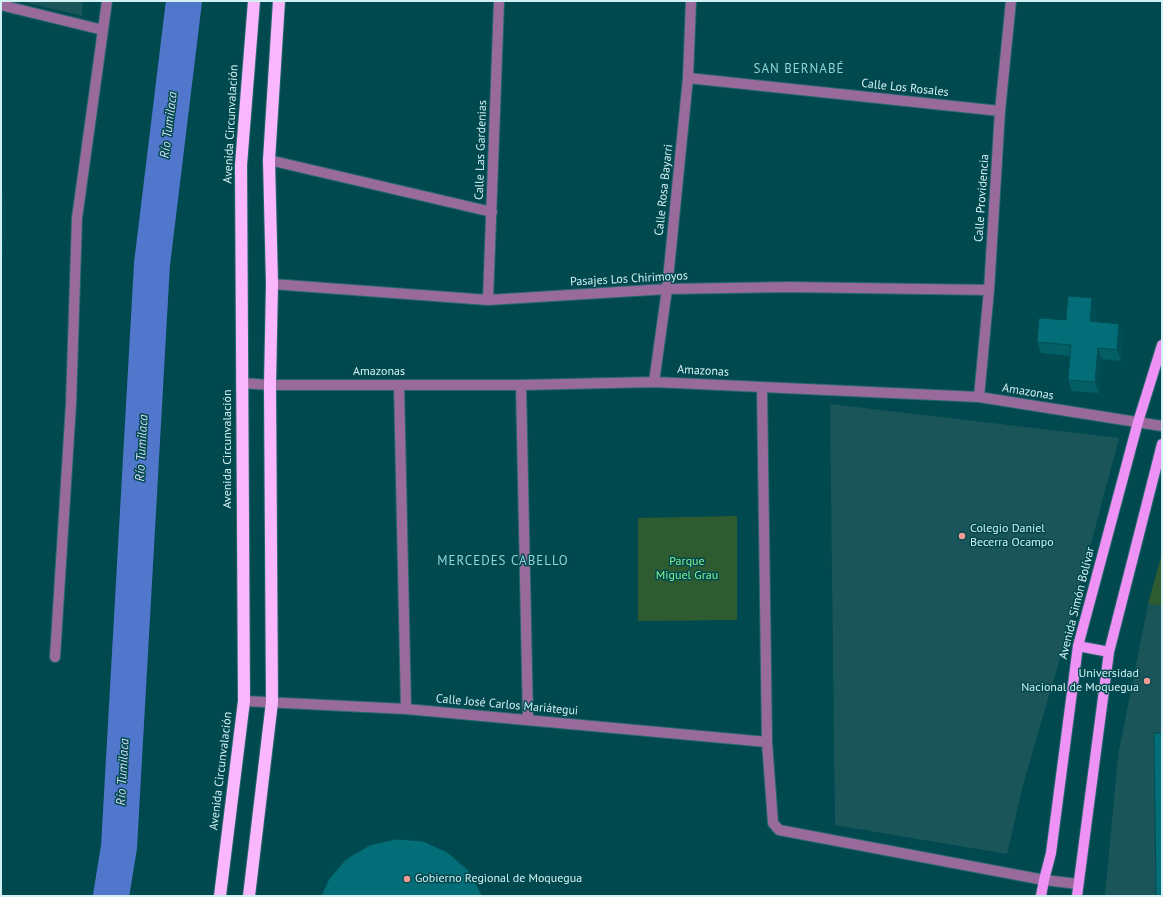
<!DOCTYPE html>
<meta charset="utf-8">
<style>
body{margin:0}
#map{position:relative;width:1163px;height:897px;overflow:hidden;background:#00494f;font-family:"PT Sans",sans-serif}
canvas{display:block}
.frame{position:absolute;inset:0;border:2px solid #d3f1f4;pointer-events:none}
</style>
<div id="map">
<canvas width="1163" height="897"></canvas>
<div class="frame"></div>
</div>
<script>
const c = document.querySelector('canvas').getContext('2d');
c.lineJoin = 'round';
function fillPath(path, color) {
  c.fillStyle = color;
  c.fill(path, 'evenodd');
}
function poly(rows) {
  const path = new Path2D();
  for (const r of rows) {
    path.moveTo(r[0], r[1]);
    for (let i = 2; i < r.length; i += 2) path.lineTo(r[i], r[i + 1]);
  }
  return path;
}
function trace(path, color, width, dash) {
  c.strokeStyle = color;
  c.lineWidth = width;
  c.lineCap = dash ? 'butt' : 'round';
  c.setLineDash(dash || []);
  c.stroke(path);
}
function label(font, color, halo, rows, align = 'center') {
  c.font = font + ' "PT Sans",sans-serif';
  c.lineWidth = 3;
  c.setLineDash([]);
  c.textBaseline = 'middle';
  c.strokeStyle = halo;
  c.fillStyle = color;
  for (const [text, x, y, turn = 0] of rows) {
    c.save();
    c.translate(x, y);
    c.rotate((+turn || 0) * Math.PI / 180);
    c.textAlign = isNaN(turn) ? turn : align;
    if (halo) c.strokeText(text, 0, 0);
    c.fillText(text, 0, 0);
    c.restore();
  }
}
const built = poly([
 [19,1,83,1,82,16],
 [830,404,1119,438,1067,634,1023,785,1007,854,835,825],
 [1148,604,1162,606,1162,896,1105,896,1118,756]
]);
const green = poly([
 [737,516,737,620,638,621,638,518],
 [1162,553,1162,606,1148,604]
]);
const river = poly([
 [111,896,119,847,152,264,184,1]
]);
const minor = poly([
 [1,5,103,30],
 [688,78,1000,111],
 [269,160,492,212],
 [272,284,488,300,667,289,789,287,989,290],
 [488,300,499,1],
 [654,382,667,289,688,78,691,1],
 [241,383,270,385,521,385,654,382,762,387,979,397,1162,426],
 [399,385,406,709],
 [521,385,528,720],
 [762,387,767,742,773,823,779,830,1044,880,1078,884],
 [979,397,989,290,1000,111,1011,1],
 [55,657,71,404,77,218,107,1],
 [244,701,406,709,767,742]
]);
const major = poly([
 [1078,646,1109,652],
 [1041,896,1044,880,1051,853,1078,646,1138,422,1162,345],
 [1077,896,1109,652,1162,444]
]);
const highway = poly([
 [220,896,244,701,241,165,254,1],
 [249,896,272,702,270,385,272,284,269,160,279,1]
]);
const wall = poly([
 [1,193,3,193,7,204,3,255,1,255],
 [1096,309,1095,322,1123,335,1121,361,1102,359,1099,393,1072,391,1068,380,1070,356,1041,353,1037,342]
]);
const shadedWall = poly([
 [3,193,7,204,3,255,1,249,1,217],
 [1092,298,1096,309,1094,332,1090,321],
 [1119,324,1123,335,1121,361,1117,350],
 [1098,348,1102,359,1099,393,1095,382]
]);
const building = poly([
 [1,193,3,193,1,217,1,193],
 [1068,296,1092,298,1090,321,1119,324,1117,350,1098,348,1095,382,1068,380,1071,345,1037,342,1039,318,1066,320,1068,296],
 [1154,733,1162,733,1162,896,1156,896,1154,733],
 [396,839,423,841,447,852,468,870,481,893,482,896,321,896,329,879,346,859,370,845,396,839]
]);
const markers = [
 [962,536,4,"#f59c95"],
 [1147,681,4,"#f59c95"],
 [407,879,4,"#f59c95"]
];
const streetNames = [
 ["Calle Los Rosales",905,88,6],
 ["Avenida Circunvalación",231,124,-87],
 ["Calle Las Gardenias",481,150,-88],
 ["Calle Rosa Bayarri",664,190,-84],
 ["Calle Providencia",982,198,-86],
 ["Pasajes Los Chirimoyos",629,279,-3],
 ["Amazonas",703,371,3],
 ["Amazonas",379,372],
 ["Amazonas",1028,392,9],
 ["Avenida Circunvalación",228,449,-90],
 ["Avenida Simón Bolívar",1077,603,-76],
 ["Calle José Carlos Mariátegui",507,705,5],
 ["Avenida Circunvalación",221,771,-83]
];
const poiNames = [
 ["Colegio Daniel",970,529],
 ["Becerra Ocampo",970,543],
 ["Universidad",1139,674,"right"],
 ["Nacional de Moquegua",1139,688,"right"],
 ["Gobierno Regional de Moquegua",415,879]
];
const parkNames = [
 ["Parque",687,562],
 ["Miguel Grau",687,576]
];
const neighbourhoodNames = [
 ["SAN BERNABÉ",799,69],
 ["MERCEDES CABELLO",503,561]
];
const waterNames = [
 ["Río Tumilaca",169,125,-83],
 ["Río Tumilaca",142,448,-87],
 ["Río Tumilaca",123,772,-87]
];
fillPath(built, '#1a555a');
fillPath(green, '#2f5b30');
trace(river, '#5177cc', 36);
trace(minor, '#26676d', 12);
trace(major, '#26676d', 12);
trace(highway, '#26676d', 14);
trace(minor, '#996b9c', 10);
trace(major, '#ef92f6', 10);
trace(highway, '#fab7fe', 12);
fillPath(wall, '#035f66');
fillPath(shadedWall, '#024d53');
fillPath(building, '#036e77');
trace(building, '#024d53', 1);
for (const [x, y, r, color] of markers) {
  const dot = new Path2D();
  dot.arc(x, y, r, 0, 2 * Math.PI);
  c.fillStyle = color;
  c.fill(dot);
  trace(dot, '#00494f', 1.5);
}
label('12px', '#d3f1f4', '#00494f', streetNames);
label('12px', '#d3f1f4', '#00494f', poiNames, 'left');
label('12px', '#8bf48e', '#00494f', parkNames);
c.letterSpacing = '1px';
label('13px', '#95d3da', '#00494f', neighbourhoodNames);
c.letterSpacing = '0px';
label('italic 13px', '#d1ddf4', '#00494f', waterNames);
</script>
